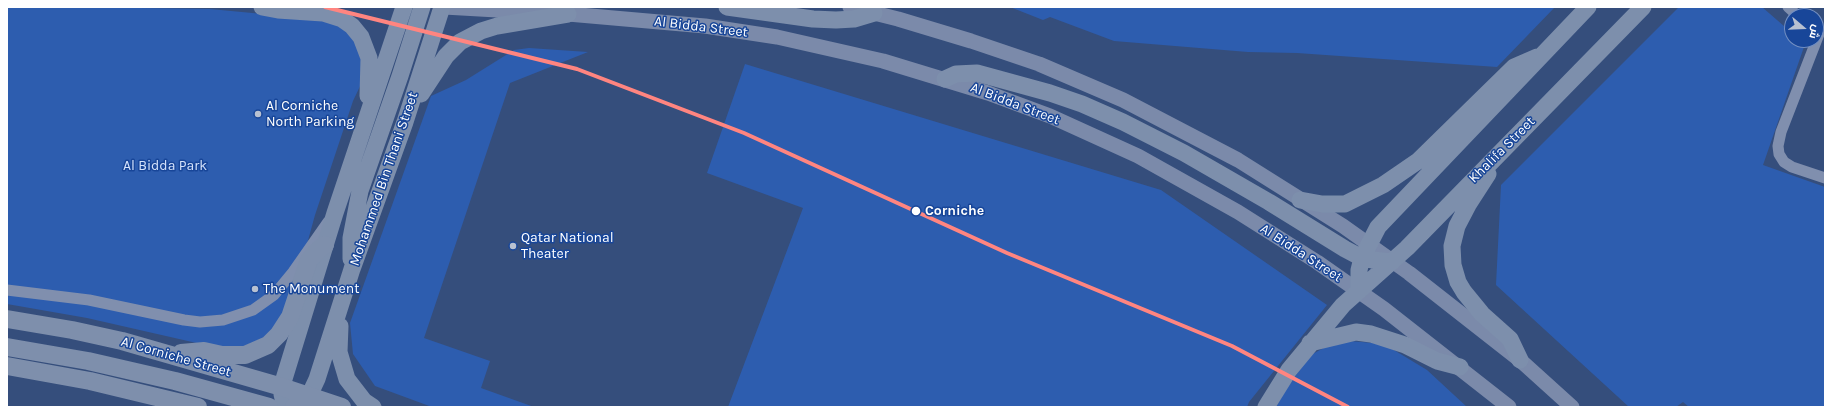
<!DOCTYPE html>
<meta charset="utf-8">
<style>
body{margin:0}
#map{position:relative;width:1832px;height:414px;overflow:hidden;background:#354e7c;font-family:Karla,Cairo,sans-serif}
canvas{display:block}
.frame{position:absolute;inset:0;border:8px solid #fff;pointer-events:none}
.north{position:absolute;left:1784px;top:8px;width:40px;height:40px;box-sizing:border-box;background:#184699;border:1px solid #7490c2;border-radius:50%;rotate:109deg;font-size:11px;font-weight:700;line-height:16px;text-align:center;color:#fff}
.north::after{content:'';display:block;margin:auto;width:14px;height:18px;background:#b8c1d1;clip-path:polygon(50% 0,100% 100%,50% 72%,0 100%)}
</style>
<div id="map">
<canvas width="1832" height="414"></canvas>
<div class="frame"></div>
<div class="north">ش</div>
</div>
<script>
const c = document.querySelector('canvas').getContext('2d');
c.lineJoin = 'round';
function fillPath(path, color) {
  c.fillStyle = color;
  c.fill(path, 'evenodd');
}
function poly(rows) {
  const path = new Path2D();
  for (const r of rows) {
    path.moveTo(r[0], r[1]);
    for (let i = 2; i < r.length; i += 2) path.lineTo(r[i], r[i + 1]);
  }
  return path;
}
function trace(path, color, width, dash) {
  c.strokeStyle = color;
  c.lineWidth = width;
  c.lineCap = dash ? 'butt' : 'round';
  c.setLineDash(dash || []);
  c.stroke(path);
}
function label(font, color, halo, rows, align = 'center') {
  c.font = font + ' Karla,sans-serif';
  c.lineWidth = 3;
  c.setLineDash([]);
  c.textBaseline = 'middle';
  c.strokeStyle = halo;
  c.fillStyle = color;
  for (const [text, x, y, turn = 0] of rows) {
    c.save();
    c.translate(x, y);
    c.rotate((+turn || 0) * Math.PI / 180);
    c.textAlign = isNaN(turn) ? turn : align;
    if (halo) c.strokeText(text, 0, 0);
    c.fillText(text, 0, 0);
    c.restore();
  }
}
const green = poly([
 [73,7,210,9,337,21,362,46,362,82,353,101,315,215,293,295,288,307,268,336,240,348,201,344,87,318,7,304,7,8],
 [1010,7,1555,7,1497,67,1297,53,1248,52,1114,41,1050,17,1043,20],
 [1679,7,1762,7,1792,33,1792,40,1800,40,1805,44,1763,165,1825,187,1825,407,1689,407,1683,402,1676,407,1629,407,1496,285,1501,185],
 [529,48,588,52,510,83,424,338,490,361,481,388,534,407,432,407,375,386,353,354,350,323,431,96,466,80,514,50],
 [745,64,1161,190,1327,305,1249,402,1247,407,728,407,803,208,707,173],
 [1338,340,1384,344,1427,370,1467,407,1276,407,1283,394,1309,356]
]);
const minor = poly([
 [1788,7,1798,16],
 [1819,34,1781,132,1778,146,1779,154,1784,162,1792,167,1825,178],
 [7,290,89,300,184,320,200,322,223,320,253,310,274,295,293,272,328,222]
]);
const secondary = poly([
 [444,7,568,14,705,26,777,37,883,61,988,93,1050,116,1138,156,1238,212,1317,262,1384,309,1509,407],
 [850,7,898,19,971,41,1039,64,1123,100,1238,160,1343,226,1409,273,1520,360,1572,407]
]);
const primary = poly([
 [262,7,278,10,323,13,342,19,352,26,361,37,369,58,368,96],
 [727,7,813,19,836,20,854,19,874,13],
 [945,79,956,74,977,73,1050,93,1082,104,1123,122,1184,153,1269,202,1345,249,1362,258,1372,260,1392,262],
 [421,94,446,56,460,42,481,31,497,26,568,14],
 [1488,174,1468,205,1457,226,1452,246,1453,265,1458,282,1464,292,1482,314,1510,339,1520,360],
 [1300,200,1322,204,1345,204,1383,185,1418,161,1514,67,1537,57],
 [351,259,351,238,360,191,400,76,422,7],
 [1359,291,1359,270,1362,258,1378,227,1588,7],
 [340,326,339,352,347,379,364,401,373,407],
 [1310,343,1356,332,1371,334,1405,345,1437,361,1460,367],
 [309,396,317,379,352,269,405,122,442,7],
 [285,407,282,394,284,379,335,213,404,7],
 [1266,407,1289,370,1343,305,1407,248,1643,7]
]);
const trunk = poly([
 [7,319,72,330,122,341,282,387,342,407],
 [7,347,88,361,175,381,269,407],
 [181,353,204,351,222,355,245,355,268,345,279,334,290,317,309,260,319,249,325,245],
 [7,366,90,381,198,407],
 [294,407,304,402,309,396]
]);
const metro1 = poly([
 [325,7,577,69,744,133,1007,253,1232,346,1348,407]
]);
const markers = [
 [258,114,4,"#b8c1d1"],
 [916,211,5,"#fff"],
 [513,246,4,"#b8c1d1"],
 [255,289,4,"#b8c1d1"]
];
const streetNames = [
 ["Al Bidda Street",701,27,7],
 ["Al Bidda Street",1015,104,21],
 ["Khalifa Street",1502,150,-45],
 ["Mohammed Bin Thani Street",384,179,-71],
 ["Al Bidda Street",1301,253,33],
 ["Al Corniche Street",176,357,16]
];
const poiNames = [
 ["Al Corniche",266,106],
 ["North Parking",266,122],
 ["Qatar National",521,238],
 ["Theater",521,254],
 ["The Monument",263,289]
];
const parkNames = [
 ["Al Bidda Park",165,166]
];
const stopNames = [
 ["Corniche",925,211]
];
fillPath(green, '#2d5daf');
trace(minor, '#808fae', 11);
trace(secondary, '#7b8aaa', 15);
trace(primary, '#7d8fac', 17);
trace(trunk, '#7e8fac', 18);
trace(metro1, '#ff8580', 4);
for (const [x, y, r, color] of markers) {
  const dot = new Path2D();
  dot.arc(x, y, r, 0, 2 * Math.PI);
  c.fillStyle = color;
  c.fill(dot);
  trace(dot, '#184699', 1.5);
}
label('14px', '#fff', '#184699', streetNames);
label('14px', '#fff', '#184699', poiNames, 'left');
label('14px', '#d5e3fc', '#184699', parkNames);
label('bold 14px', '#fff', '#184699', stopNames, 'left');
</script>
